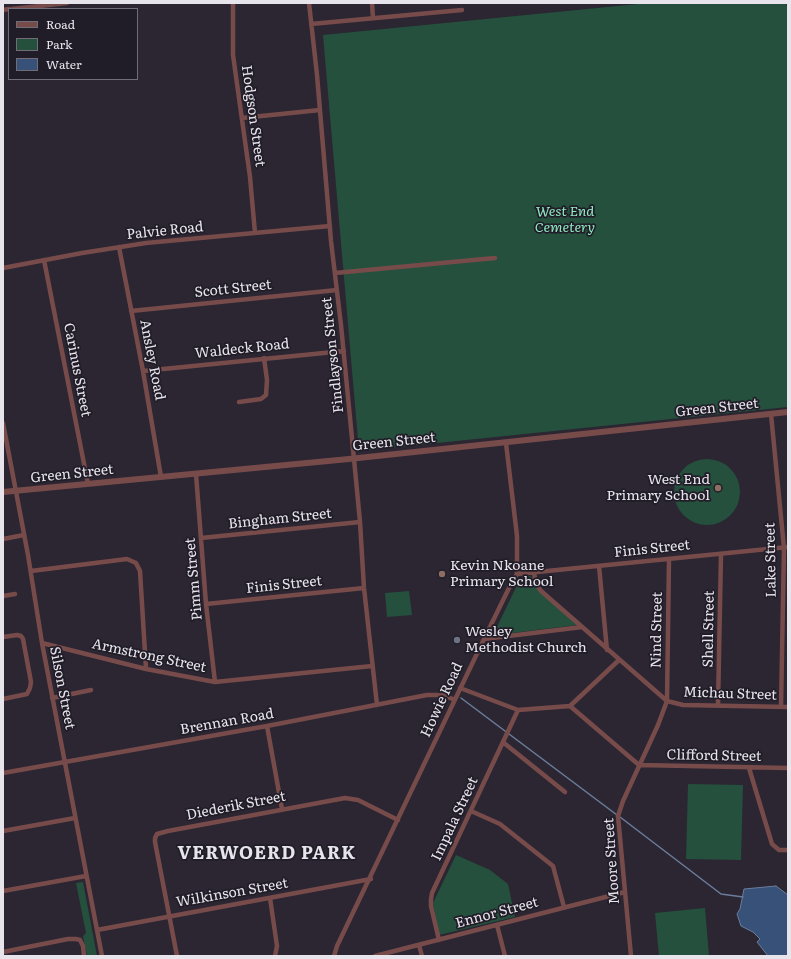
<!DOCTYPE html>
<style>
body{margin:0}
#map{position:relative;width:791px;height:959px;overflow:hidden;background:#2b2632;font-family:Literata,serif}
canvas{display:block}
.frame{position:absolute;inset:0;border:4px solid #e8e4ec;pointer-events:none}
.legend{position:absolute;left:8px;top:8px;width:130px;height:72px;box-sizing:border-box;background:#211d28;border:1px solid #716d76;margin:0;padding:5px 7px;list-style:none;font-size:12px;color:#e8e4ec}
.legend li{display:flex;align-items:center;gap:8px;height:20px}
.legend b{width:20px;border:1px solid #716d76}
</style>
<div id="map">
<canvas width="791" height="959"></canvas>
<div class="frame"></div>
<ul class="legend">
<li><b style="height:5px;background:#784b4b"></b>Road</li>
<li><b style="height:11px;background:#24503d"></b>Park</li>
<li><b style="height:11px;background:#375179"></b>Water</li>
</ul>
</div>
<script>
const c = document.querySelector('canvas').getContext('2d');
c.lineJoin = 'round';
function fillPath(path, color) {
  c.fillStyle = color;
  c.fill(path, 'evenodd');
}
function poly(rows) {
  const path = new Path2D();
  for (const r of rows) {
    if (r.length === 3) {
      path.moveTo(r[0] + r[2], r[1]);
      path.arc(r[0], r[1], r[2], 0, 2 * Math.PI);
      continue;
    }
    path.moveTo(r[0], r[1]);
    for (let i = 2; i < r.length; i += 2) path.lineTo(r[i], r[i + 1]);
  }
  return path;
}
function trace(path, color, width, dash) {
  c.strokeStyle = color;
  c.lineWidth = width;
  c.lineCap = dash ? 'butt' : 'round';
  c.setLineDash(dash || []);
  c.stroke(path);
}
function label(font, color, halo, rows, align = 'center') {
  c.font = font + ' Literata,serif';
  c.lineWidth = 3.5;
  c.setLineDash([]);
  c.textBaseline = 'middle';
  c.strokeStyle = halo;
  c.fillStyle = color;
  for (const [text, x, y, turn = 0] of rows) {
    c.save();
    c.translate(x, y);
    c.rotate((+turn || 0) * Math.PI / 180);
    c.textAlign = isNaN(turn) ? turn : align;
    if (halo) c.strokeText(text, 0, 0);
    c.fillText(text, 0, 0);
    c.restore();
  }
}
const green = poly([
 [648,3,786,3,788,11,788,407,359,451,323,35],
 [707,492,33],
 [530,576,533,578,534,583,577,625,496,635,495,631,521,577],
 [409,591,412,615,387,617,385,593],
 [688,784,743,785,741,860,686,859],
 [456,855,490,870,508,884,515,917,439,935,433,903],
 [83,882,97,956,87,956,83,936,86,933,76,883],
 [705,908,709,956,659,956,655,913]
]);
const water = poly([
 [776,886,788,895,788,956,768,956,757,942,760,939,753,932,741,926,737,914,740,909,744,889,776,886]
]);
const stream = poly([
 [461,698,617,815],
 [620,817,721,894,743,897]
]);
const minor = poly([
 [233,3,233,55,250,177,255,233],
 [309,3,317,75,331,241,341,325,354,459,360,522,364,588,377,705],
 [372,3,373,18],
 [12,9,67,3],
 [3,10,9,9],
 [311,24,462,10],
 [242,118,320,110],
 [119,247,143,371,161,477],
 [44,260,88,484],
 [3,268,82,253,146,243,330,226],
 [335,273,495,258],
 [131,311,337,290],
 [143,371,344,351],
 [239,402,261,399,266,395,267,380,264,358],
 [771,414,784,548,781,707],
 [3,423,28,555,42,643,102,956],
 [196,474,206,604,215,682],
 [201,538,360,522],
 [3,539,24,535],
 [599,566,607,650],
 [31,571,127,559,136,563,140,571,146,669],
 [534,573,536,584,541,591,667,701,683,705,788,707],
 [517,574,788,547],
 [3,596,15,594],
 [206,604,364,588],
 [3,637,17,635,21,636,23,639,31,682,30,688,27,694,3,699],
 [484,639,582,627],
 [42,643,146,669,215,682,372,666],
 [460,688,518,710,570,706,619,660],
 [52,698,91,690],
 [570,706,639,765,788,768],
 [718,706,721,554],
 [267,726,282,809],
 [504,743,565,792],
 [749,768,772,844,779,850,788,850],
 [3,773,267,726,427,695,443,695,455,700],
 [471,811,500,824,553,866,564,907],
 [3,831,75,818],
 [3,891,86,876],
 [270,898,277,946,275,956],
 [497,925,505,956],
 [97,930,371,879],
 [439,940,431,906,431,899,432,893,518,710],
 [419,945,422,956],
 [3,952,68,939,76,939,80,940,83,946,84,956],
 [177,956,155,842,155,838,157,834,168,831,345,798,358,800,398,820],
 [334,956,337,946,484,639,511,584,517,574,517,536,506,443],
 [375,956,625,892],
 [631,956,618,816,623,801,658,725,667,701,669,559]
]);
const tertiary = poly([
 [3,492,349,459,788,412]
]);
const markers = [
 [718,488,4,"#8d6e63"],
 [442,574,4,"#8d6e63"],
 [457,640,4,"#6b7280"]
];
const streetNames = [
 ["Hodgson Street",253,116,82],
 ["Palvie Road",165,231,-6],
 ["Scott Street",233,289,-6],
 ["Waldeck Road",242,349,-6],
 ["Findlayson Street",333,355,-96],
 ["Ansley Road",152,360,79],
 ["Carinus Street",77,370,79],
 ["Green Street",717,408,-6],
 ["Green Street",394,442,-6],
 ["Green Street",72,474,-6],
 ["Bingham Street",280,519,-6],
 ["Finis Street",652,549,-6],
 ["Lake Street",771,560,-91],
 ["Pimm Street",194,579,-95],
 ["Finis Street",284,585,-6],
 ["Shell Street",709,629,-89],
 ["Nind Street",657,630,-89],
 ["Armstrong Street",149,656,12],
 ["Silson Street",62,688,79],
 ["Michau Street",730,694,2],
 ["Howie Road",442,700,-65],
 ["Brennan Road",227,722,-10],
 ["Clifford Street",714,756,1],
 ["Diederik Street",236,806,-11],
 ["Impala Street",455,819,-65],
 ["Moore Street",612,861,-94],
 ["Wilkinson Street",232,893,-10],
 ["Ennor Street",497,913,-15]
];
const parkNames = [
 ["West End",565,212],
 ["Cemetery",565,228]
];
const poiNames = [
 ["West End",710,480,"right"],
 ["Primary School",710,496,"right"],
 ["Kevin Nkoane",450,566],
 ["Primary School",450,582],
 ["Wesley",465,632],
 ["Methodist Church",465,648]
];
const districtNames = [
 ["VERWOERD PARK",267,854]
];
fillPath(green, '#24503d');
fillPath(water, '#375179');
trace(water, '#6c7d9c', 1);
trace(stream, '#6c7d9c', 1.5);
trace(minor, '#784b4b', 4.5);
trace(tertiary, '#784b4b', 6);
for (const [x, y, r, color] of markers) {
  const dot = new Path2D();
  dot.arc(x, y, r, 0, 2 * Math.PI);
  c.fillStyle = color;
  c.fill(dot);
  trace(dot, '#211d28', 1.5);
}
label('14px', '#e8e4ec', '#211d28', streetNames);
label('italic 14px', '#8fe9c1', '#211d28', parkNames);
label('14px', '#e8e4ec', '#211d28', poiNames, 'left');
c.letterSpacing = '1px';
label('bold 18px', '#e8e4ec', '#211d28', districtNames);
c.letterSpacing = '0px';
</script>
